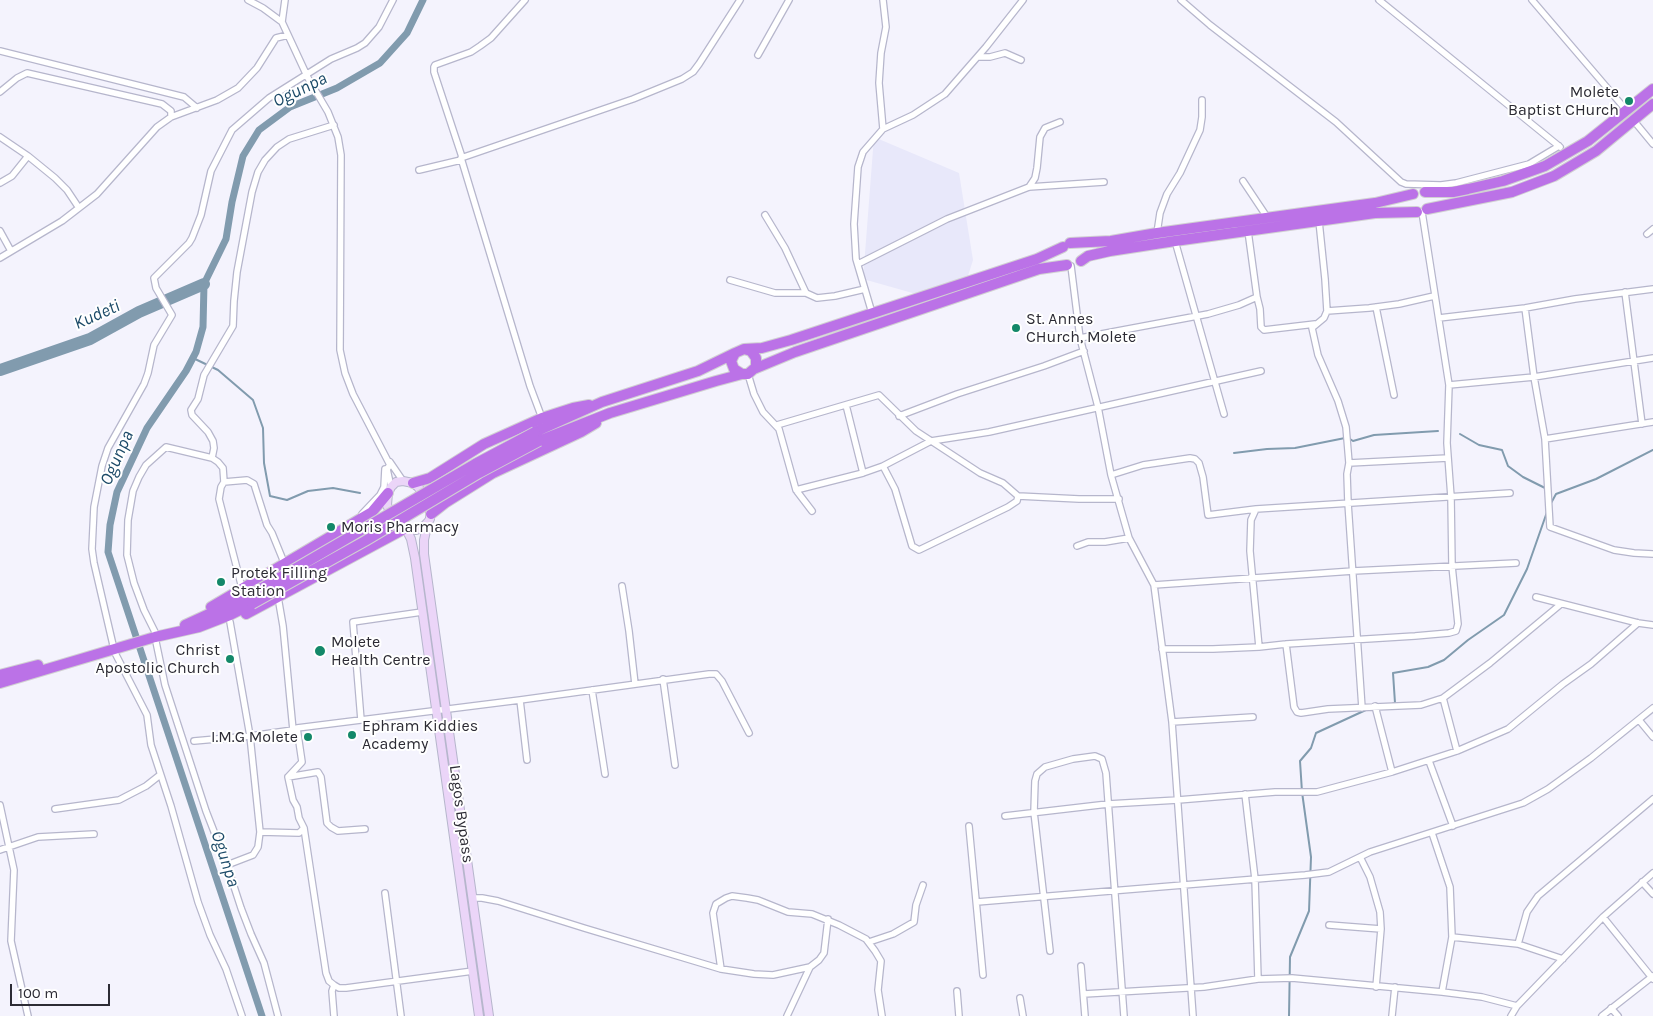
<!DOCTYPE html>
<style>
body{margin:0}
#map{position:relative;width:1653px;height:1016px;overflow:hidden;background:#f4f3fd;font-family:Karla,sans-serif}
canvas{display:block}
.scale{position:absolute;left:10px;top:984px;width:100px;height:22px;box-sizing:border-box;border:2px solid #2c2b34;border-top:0;padding-left:6px;font-size:15px;line-height:18px;white-space:nowrap;color:#2c2b34;-webkit-text-stroke:4px #fff;paint-order:stroke}
</style>
<div id="map">
<canvas width="1653" height="1016"></canvas>
<div class="scale">100 m</div>
</div>
<script>
const c = document.querySelector('canvas').getContext('2d');
c.lineJoin = 'round';
function fillPath(path, color) {
  c.fillStyle = color;
  c.fill(path, 'evenodd');
}
function poly(rows) {
  const path = new Path2D();
  for (const r of rows) {
    path.moveTo(r[0], r[1]);
    for (let i = 2; i < r.length; i += 2) path.lineTo(r[i], r[i + 1]);
  }
  return path;
}
function trace(path, color, width, dash) {
  c.strokeStyle = color;
  c.lineWidth = width;
  c.lineCap = dash ? 'butt' : 'round';
  c.setLineDash(dash || []);
  c.stroke(path);
}
function label(font, color, halo, rows, align = 'center') {
  c.font = font + ' Karla,sans-serif';
  c.lineWidth = 4;
  c.setLineDash([]);
  c.textBaseline = 'middle';
  c.strokeStyle = halo;
  c.fillStyle = color;
  for (const [text, x, y, turn = 0] of rows) {
    c.save();
    c.translate(x, y);
    c.rotate((+turn || 0) * Math.PI / 180);
    c.textAlign = isNaN(turn) ? turn : align;
    if (halo) c.strokeText(text, 0, 0);
    c.fillText(text, 0, 0);
    c.restore();
  }
}
const built = poly([
 [874,137,959,173,973,260,968,276,916,294,863,279]
]);
const stream = poly([
 [193,358,218,370,253,400,263,428,264,463,270,496,287,500,308,491,333,488,360,493],
 [1460,434,1479,445,1502,450,1508,466,1523,477,1545,488],
 [1350,439,1353,441,1374,435,1438,431],
 [1234,453,1267,449,1295,448,1345,438],
 [1550,505,1556,494,1596,479,1653,450],
 [1392,704,1395,703,1393,673,1428,667,1444,660,1468,640,1504,615,1527,569,1547,512],
 [1289,1016,1290,957,1309,911,1311,857,1302,792,1300,761,1311,748,1316,733,1368,709]
]);
const canal = poly([
 [262,1016,108,552,110,525,117,492,147,428,186,371,196,352,203,327,204,284,226,239,232,202,243,156,259,130,290,107,337,88,380,63,407,33,423,0]
]);
const river = poly([
 [0,370,90,339,139,312,204,284]
]);
const street = poly([
 [248,0,263,8,282,22],
 [285,0,282,22,308,78,328,112,338,137,341,155,340,350,345,373,353,394,390,465,387,469,391,487],
 [1181,0,1210,25,1336,122,1401,182,1406,184,1441,185,1456,183,1529,164,1559,146],
 [1379,0,1560,147],
 [1532,0,1627,111],
 [0,51,184,97,197,108],
 [758,55,789,0],
 [978,57,990,57,1005,53,1021,60],
 [0,92,17,78,27,73,162,104,171,111,171,117],
 [1634,121,1653,144],
 [883,129,913,115,945,94,986,47,1023,0],
 [0,137,28,156,55,178,67,190,79,208],
 [462,157,434,72,434,67,435,65,471,52,480,46,491,38,525,0],
 [419,170,461,160],
 [1243,181,1267,217],
 [0,183,12,176,28,156],
 [1029,187,1035,178,1037,168,1040,137,1045,128,1060,122],
 [765,215,785,248,806,293],
 [1319,221,1325,279,1327,311,1324,318,1312,328,1318,355,1338,401,1346,427,1349,463,1347,474,1348,503,1362,708],
 [0,231,11,251],
 [1157,233,1160,213,1167,194,1180,173,1200,130,1202,117,1202,100],
 [1647,234,1653,229],
 [1175,241,1224,414],
 [0,258,62,221,97,194,157,127,171,117,217,100,238,88,257,68,276,38,288,35],
 [858,264,947,219,1029,187,1104,182],
 [1071,266,1080,338,1098,407,1111,475,1129,538,1154,585,1172,722,1193,1016],
 [730,280,775,293,806,293,817,298,835,296,865,289],
 [1625,292,1642,424],
 [1257,297,1260,309,1261,327,1264,330,1315,324],
 [1376,307,1394,395],
 [1525,308,1534,377,1545,439,1550,527,1614,550,1634,553,1653,554],
 [1327,311,1369,308,1399,304,1434,296],
 [872,313,856,259,854,224,858,167,863,152,883,129,879,83,881,53,886,27,883,0],
 [1439,318,1525,308,1575,299,1653,289],
 [1080,338,1208,314,1239,305,1257,297,1248,231],
 [748,374,754,394,763,412,779,429,796,490,812,511],
 [1449,385,1534,377,1653,358],
 [846,405,863,473],
 [899,416,957,394,1044,366,1084,351],
 [542,418,530,386,461,158,633,99,682,79,693,72,699,64,740,0],
 [777,425,879,395,916,431,980,473,1003,483,1018,496,1079,499,1119,499],
 [1545,439,1653,422],
 [212,458,214,448,213,441,208,432,192,415,191,410,198,399,204,375,233,326,234,301,237,272,252,192,258,172,265,160,277,147,289,139,334,125],
 [390,462,403,481],
 [1349,463,1448,458],
 [883,466,895,489,912,546,919,550,1008,507,1017,501,1018,496],
 [1111,475,1143,465,1190,458,1195,459,1199,463,1203,477,1208,515,1256,509],
 [796,490,863,473,883,466,931,441,989,432,1261,371],
 [362,514,380,495,384,487,385,469],
 [1077,546,1088,542,1105,542,1129,538],
 [1154,585,1353,571,1516,563],
 [622,586,629,631,635,684],
 [242,588,219,499,221,487,224,482,247,480,254,484,267,525,272,533,283,560],
 [278,597,283,626,293,730],
 [1536,597,1638,623,1653,625],
 [155,632,144,610,134,583,127,555,128,520,133,491,139,477,146,465,166,447,212,458,218,462,223,468,224,482],
 [155,637,165,685,178,725,206,811,227,865,241,908,251,934,264,963,278,1016],
 [1286,644,1294,707,1297,712,1301,713,1328,709,1421,705,1443,698,1490,663,1561,604],
 [113,645,94,563,92,549,94,507,102,466,108,448,144,384,148,373,154,345,172,315,156,288,154,278,189,243,192,238,201,215,211,171,232,130,269,98,331,59,357,48,365,43,379,27,393,0],
 [1259,647,1250,551,1251,520,1256,509,1510,493],
 [1162,649,1213,649,1259,647,1286,644,1415,636,1449,633,1456,631,1458,624,1452,566,1451,497,1447,443,1449,385,1422,212],
 [114,651,147,715,151,745,171,806,198,902,210,935,226,969,242,1016],
 [663,679,675,765],
 [592,690,605,774],
 [1443,698,1457,751],
 [520,700,527,760],
 [1375,706,1392,772],
 [361,720,353,622,422,612],
 [1639,720,1653,737],
 [1172,722,1253,717],
 [297,728,302,762,288,777,293,800,297,807,299,818,304,828],
 [194,741,250,736,293,730,297,728,520,700,709,674,716,674,722,681,749,733],
 [1429,761,1453,826],
 [288,777,318,772,321,777,327,823,331,827,338,831,365,829],
 [1245,794,1255,879,1258,979],
 [0,805,14,870,11,941,28,1016],
 [55,809,119,800,146,786,160,775],
 [1005,816,1108,804,1178,800,1275,792,1317,792,1392,772,1457,751,1508,729,1563,684,1591,664,1638,623],
 [969,826,983,975],
 [260,832,299,833,304,828,326,973,329,981,334,985,339,988,346,988,473,971],
 [1432,833,1450,887,1452,937,1442,992],
 [0,850,38,837,94,834],
 [1360,857,1370,877,1380,912,1381,929,1376,987],
 [227,865,253,855,258,847,260,832,250,736,230,622],
 [1642,882,1653,894],
 [385,893,401,1016],
 [473,898,482,898,498,901,584,928,721,969,754,974,773,975,810,967],
 [977,902,1305,875,1329,872,1370,852,1523,803,1548,789,1591,758,1653,708],
 [1603,917,1653,979],
 [1329,925,1381,929],
 [1452,937,1518,944,1563,959],
 [869,942,893,934,914,922,916,905,923,885],
 [1518,944,1527,912,1538,896,1653,799],
 [1050,951,1034,812,1035,781,1037,774,1045,767,1073,759,1095,756,1102,759,1106,773,1124,1016],
 [1081,966,1085,1016],
 [721,969,713,913,716,904,726,898,732,896,747,898,758,900,788,912,812,914,839,925,866,939,875,951,881,961,878,990,882,1016],
 [334,985,332,991,334,1016],
 [957,991,959,1016],
 [1084,994,1204,987,1258,979,1292,978,1442,992,1482,997,1517,1006],
 [1020,998,1023,1016],
 [1611,1008,1618,1016],
 [787,1016,810,967,819,960,824,953,828,919],
 [1392,1016,1395,987],
 [1511,1016,1517,1006,1603,917,1653,873],
 [1602,1016,1653,976]
]);
const secondary = poly([
 [403,481,413,483,418,487,424,495,430,509,430,519,428,522,422,528,416,530,406,529,399,525,392,516,387,505,388,493,391,487,396,482,403,481],
 [428,522,424,540,424,554,489,1016],
 [406,529,411,539,415,558,479,1016]
]);
const highway = poly([
 [1425,192,1453,192,1468,189,1503,181,1545,166,1588,141,1653,89],
 [1427,209,1512,192,1554,176,1596,151,1653,104],
 [1070,243,1111,241,1157,233,1375,203,1413,194],
 [1081,261,1088,256,1110,251,1175,241,1375,213,1417,212],
 [744,349,762,348,791,340,1037,259,1063,247],
 [754,369,795,352,1039,269,1067,265],
 [535,432,602,402,698,371,735,353],
 [539,441,610,413,716,381,742,374,748,374,756,367,756,358,751,351,744,349,735,353,731,361,734,369,742,374],
 [413,483,430,478,484,444,542,418,573,408,589,405],
 [431,514,445,503,493,473,581,432,596,423],
 [211,607,372,512,388,493],
 [246,614,404,529],
 [185,625,248,596],
 [0,675,38,665],
 [0,683,155,637,199,627,230,615,252,604]
]);
const highwayBridge = poly([
 [248,596,475,464,535,432],
 [252,604,365,541,479,473,539,441]
]);
const markers = [
 [1629,101,5,"#138869"],
 [1016,328,5,"#138869"],
 [331,527,5,"#138869"],
 [221,582,5,"#138869"],
 [320,651,6,"#138869"],
 [230,659,5,"#138869"],
 [352,735,5,"#138869"],
 [308,737,5,"#138869"]
];
const poiNames = [
 ["Molete",1619,92,"right"],
 ["Baptist CHurch",1619,110,"right"],
 ["St. Annes",1026,319],
 ["CHurch, Molete",1026,337],
 ["Moris Pharmacy",341,527],
 ["Protek Filling",231,573],
 ["Station",231,591],
 ["Molete",331,642],
 ["Health Centre",331,660],
 ["Christ",220,650,"right"],
 ["Apostolic Church",220,668,"right"],
 ["Ephram Kiddies",362,726],
 ["Academy",362,744],
 ["I.M.G Molete",298,737,"right"]
];
const streetNames = [
 ["Lagos Bypass",461,814,82]
];
const waterNames = [
 ["Ogunpa",300,90,-26],
 ["Kudeti",97,315,-24],
 ["Ogunpa",117,458,-66],
 ["Ogunpa",225,859,72]
];
fillPath(built, '#e8e8fa');
trace(stream, '#819bae', 2);
trace(canal, '#819bae', 7);
trace(river, '#819bae', 12);
trace(street, '#b6b6cc', 8);
trace(secondary, '#b6b6cc', 10);
trace(highway, '#d1d0d2', 12);
trace(street, '#fff', 5.5);
trace(secondary, '#ebd5f8', 8);
trace(highway, '#bb72e7', 10);
trace(highwayBridge, '#d1d0d2', 12, []);
trace(highwayBridge, '#bb72e7', 10);
for (const [x, y, r, color] of markers) {
  const dot = new Path2D();
  dot.arc(x, y, r, 0, 2 * Math.PI);
  c.fillStyle = color;
  c.fill(dot);
  trace(dot, '#fff', 2);
}
label('16px', '#2c2b34', '#fff', poiNames, 'left');
label('16px', '#2c2b34', '#fff', streetNames);
label('italic 18px', '#1c4a68', '#fff', waterNames);
</script>
